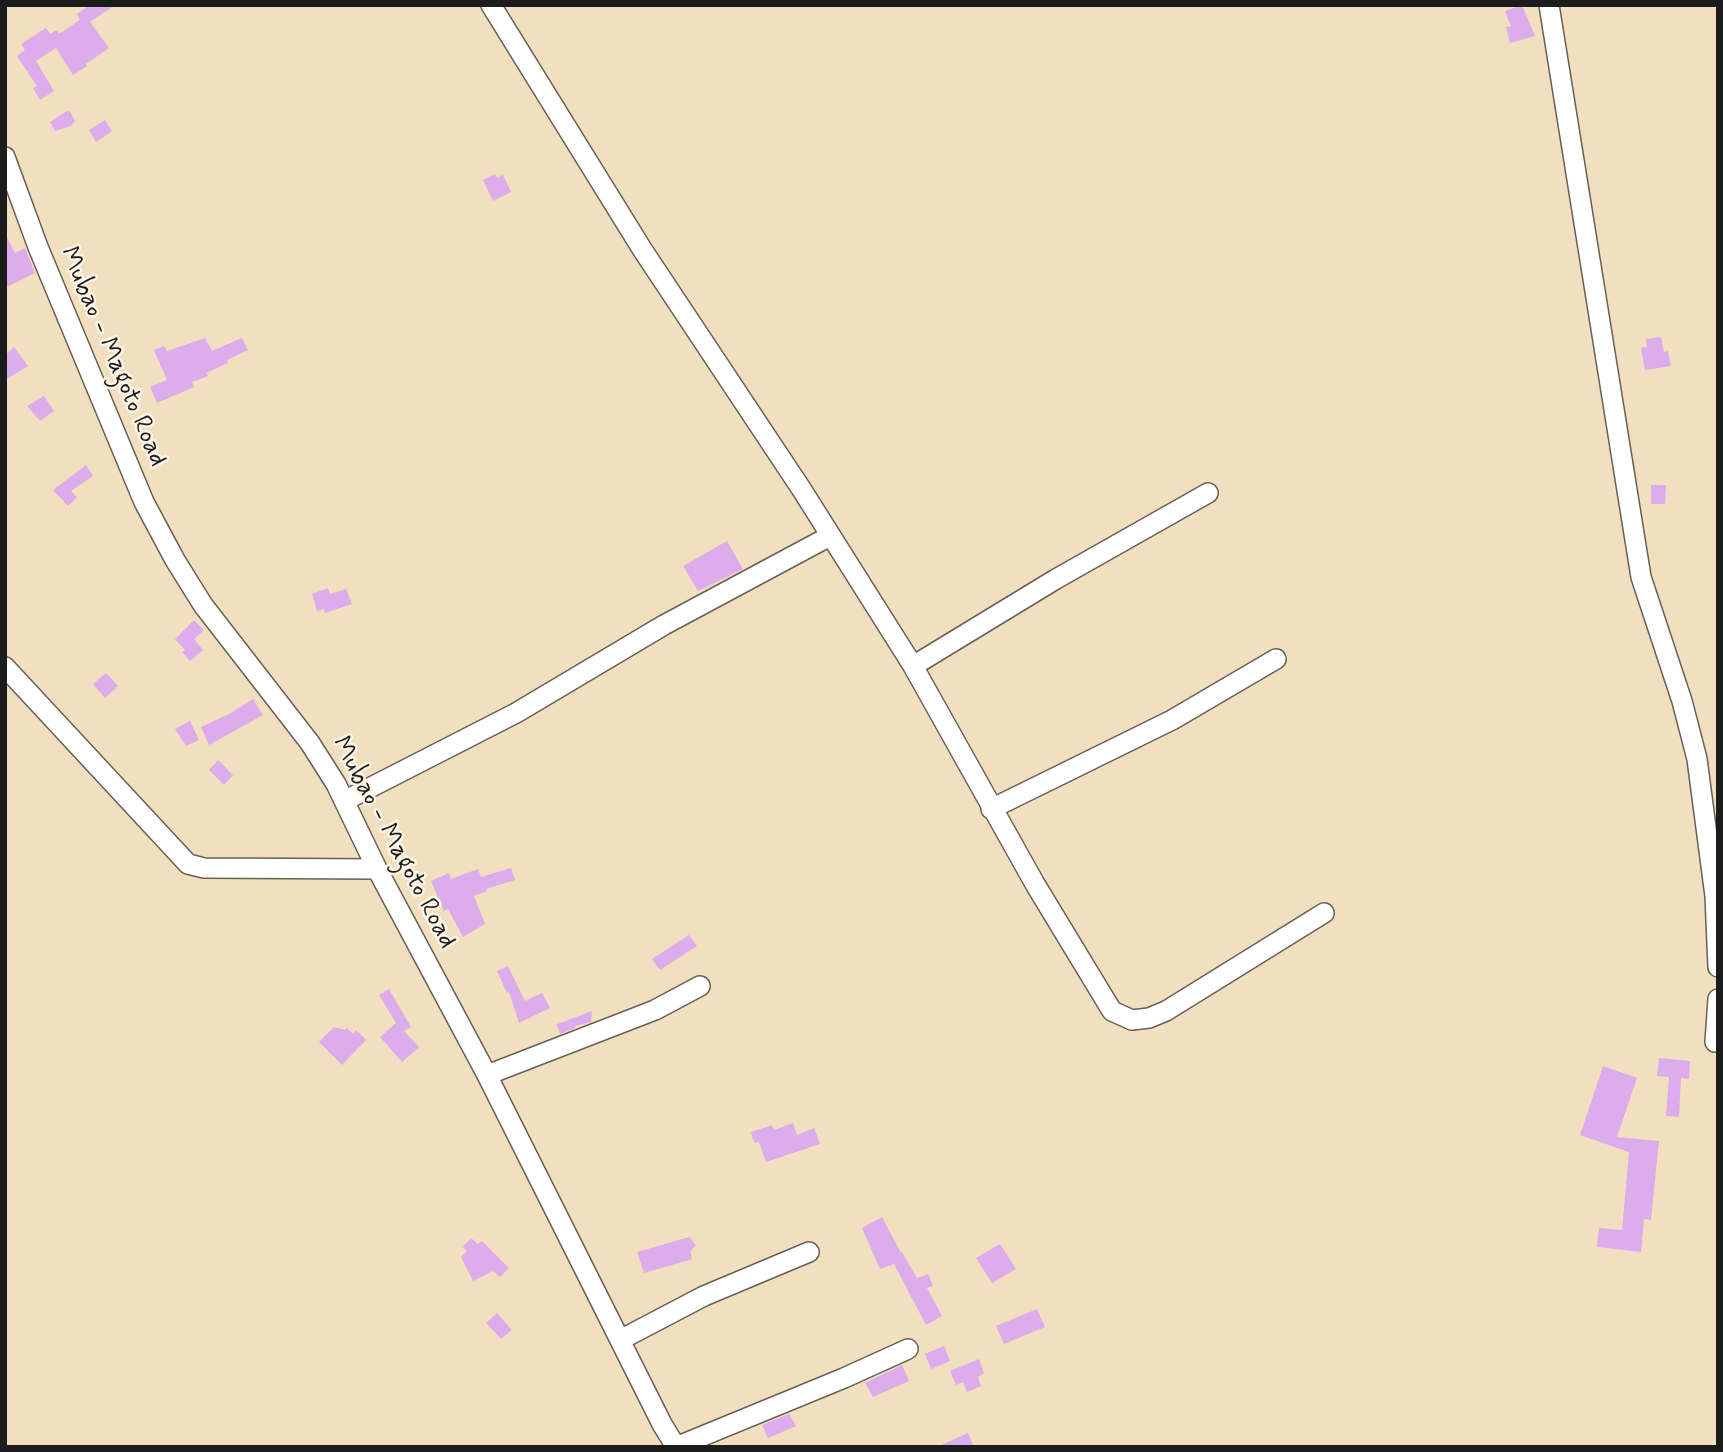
<!DOCTYPE html>
<style>
body{margin:0}
#map{position:relative;width:1723px;height:1452px;overflow:hidden;background:#f1dfbf;font-family:Mynerve,sans-serif}
canvas{display:block}
.frame{position:absolute;inset:0;border:7px solid #1c1c1c;pointer-events:none}
</style>
<div id="map">
<canvas width="1723" height="1452"></canvas>
<div class="frame"></div>
</div>
<script>
const c = document.querySelector('canvas').getContext('2d');
c.lineJoin = 'round';
function fillPath(path, color) {
  c.fillStyle = color;
  c.fill(path, 'evenodd');
}
function poly(rows) {
  const path = new Path2D();
  for (const r of rows) {
    path.moveTo(r[0], r[1]);
    for (let i = 2; i < r.length; i += 2) path.lineTo(r[i], r[i + 1]);
  }
  return path;
}
function trace(path, color, width, dash) {
  c.strokeStyle = color;
  c.lineWidth = width;
  c.lineCap = dash ? 'butt' : 'round';
  c.setLineDash(dash || []);
  c.stroke(path);
}
function label(font, color, halo, rows, align = 'center') {
  c.font = font + ' Mynerve,sans-serif';
  c.lineWidth = 5;
  c.setLineDash([]);
  c.textBaseline = 'middle';
  c.strokeStyle = halo;
  c.fillStyle = color;
  for (const [text, x, y, turn = 0] of rows) {
    c.save();
    c.translate(x, y);
    c.rotate((+turn || 0) * Math.PI / 180);
    c.textAlign = isNaN(turn) ? turn : align;
    if (halo) c.strokeText(text, 0, 0);
    c.fillText(text, 0, 0);
    c.restore();
  }
}
const building = poly([
 [90,5,115,5,90,22,109,48,86,64,87,66,73,75,56,48,36,61,54,91,40,100,33,88,37,86,17,56,25,50,21,44,46,28,50,34,57,30,59,34,80,20,77,14],
 [1522,5,1535,36,1510,43,1506,27,1511,26,1505,11],
 [69,110,75,121,71,126,55,131,50,122],
 [105,120,112,131,96,142,89,130],
 [495,174,497,178,503,175,511,192,493,201,483,180],
 [5,234,15,253,25,248,35,273,5,288],
 [1661,337,1664,352,1668,351,1671,366,1645,370,1641,348,1647,347,1646,339],
 [205,338,212,351,242,338,248,350,227,360,228,363,206,373,208,376,192,382,194,387,157,403,150,387,167,380,154,350,164,346,167,351],
 [14,347,28,366,5,380,5,355],
 [44,396,54,411,40,421,27,406],
 [86,465,93,476,71,491,77,497,68,506,53,490],
 [1651,485,1666,485,1665,504,1651,504],
 [727,541,743,569,698,591,683,566],
 [328,588,330,594,346,589,352,604,325,613,324,609,317,611,312,594],
 [194,620,204,630,194,639,203,650,190,661,182,652,185,650,175,639],
 [106,673,118,686,105,698,93,684],
 [253,699,263,715,209,745,201,727,229,714],
 [190,721,199,740,186,746,175,729],
 [218,760,233,775,224,785,209,770],
 [511,868,515,880,486,889,487,891,474,896,485,924,463,937,448,909,444,911,431,881,449,873,451,879,478,869,481,877],
 [689,935,697,946,660,970,652,959],
 [508,966,525,1001,542,993,550,1008,519,1023,509,992,507,993,497,971],
 [389,989,411,1027,404,1031,419,1047,402,1062,380,1037,396,1023,379,995],
 [592,1011,591,1022,575,1026,575,1028,560,1034,557,1025,555,1025],
 [334,1027,345,1030,347,1028,353,1034,356,1030,366,1040,342,1065,319,1042],
 [1659,1058,1690,1061,1689,1079,1681,1078,1679,1117,1666,1116,1669,1077,1657,1076],
 [1603,1066,1637,1078,1617,1137,1659,1141,1651,1220,1644,1219,1641,1252,1597,1247,1599,1228,1622,1230,1629,1152,1580,1135],
 [793,1123,797,1135,814,1128,820,1144,766,1162,759,1142,754,1143,751,1132,772,1125,774,1130],
 [882,1217,901,1253,902,1252,917,1278,928,1274,933,1286,927,1288,942,1316,926,1325,894,1264,880,1269,862,1228],
 [689,1237,696,1245,690,1252,692,1259,644,1273,637,1252],
 [471,1238,478,1244,482,1241,509,1268,500,1277,493,1271,473,1281,461,1257,467,1251,463,1247],
 [1000,1244,1016,1269,992,1283,976,1258],
 [1037,1309,1045,1327,1004,1344,996,1326],
 [497,1313,512,1330,501,1339,486,1323],
 [944,1346,950,1361,931,1369,925,1354],
 [979,1359,984,1373,978,1377,981,1386,967,1392,963,1382,956,1385,950,1371],
 [902,1365,909,1381,873,1397,865,1383],
 [789,1414,796,1426,768,1438,762,1425],
 [968,1433,974,1447,937,1447]
]);
const minor = poly([
 [491,5,642,249,802,490,913,666,1035,884,1112,1011,1132,1020,1149,1018,1166,1011,1324,913],
 [1549,5,1641,577,1682,701,1697,759,1715,896,1718,967],
 [5,157,38,247,144,502,175,560,203,605,310,743,336,784,377,869,487,1075,662,1424,676,1447,844,1378,908,1349],
 [913,666,1056,579,1208,493],
 [5,667,188,864,204,868,377,869],
 [344,801,516,713,664,625,830,536],
 [991,809,1172,720,1276,659],
 [1715,1042,1718,999],
 [487,1075,655,1010,700,986],
 [620,1340,704,1296,809,1252]
]);
const streetNames = [
 ["Mubao - Magoto Road",112,357,67],
 ["Mubao - Magoto Road",393,843,62]
];
fillPath(building, '#dcacec');
trace(minor, '#676055', 22);
trace(minor, '#fff', 19);
label('26px', '#1c1c1c', '#fcf5e5', streetNames);
</script>
